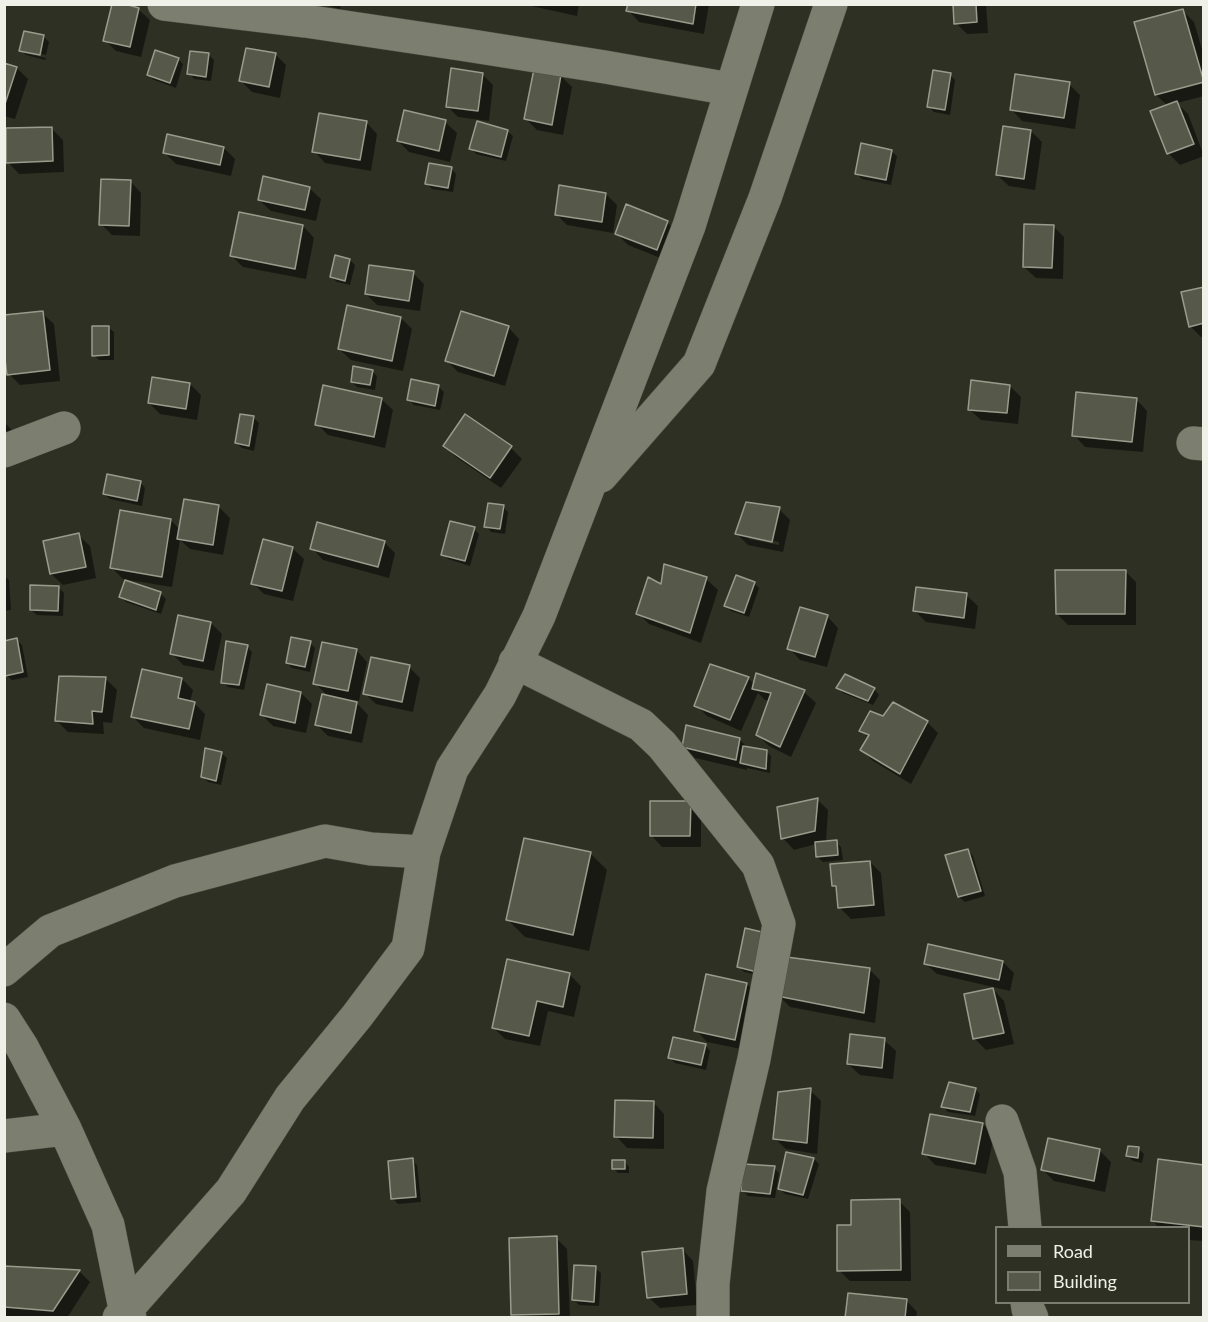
<!DOCTYPE html>
<style>
body{margin:0}
#map{position:relative;width:1208px;height:1322px;overflow:hidden;background:#2e3023;font-family:Lato,sans-serif}
canvas{display:block}
.frame{position:absolute;inset:0;border:6px solid #eff0e8;pointer-events:none}
.legend{position:absolute;left:995px;top:1226px;width:195px;height:78px;box-sizing:border-box;background:#2e3023;border:2px solid #7b7d72;margin:0;padding:8px 10px;list-style:none;font-size:18px;color:#eff0e8}
.legend li{display:flex;align-items:center;gap:12px;height:30px}
.legend b{width:30px;border:2px solid #7b7d72}
</style>
<div id="map">
<canvas width="1208" height="1322"></canvas>
<div class="frame"></div>
<ul class="legend">
<li><b style="height:8px;background:#7c7e6f"></b>Road</li>
<li><b style="height:16px;background:#56584a"></b>Building</li>
</ul>
</div>
<script>
const c = document.querySelector('canvas').getContext('2d');
c.lineJoin = 'round';
function fillPath(path, color) {
  c.fillStyle = color;
  c.fill(path, 'evenodd');
}
function poly(rows) {
  const path = new Path2D();
  for (const r of rows) {
    path.moveTo(r[0], r[1]);
    for (let i = 2; i < r.length; i += 2) path.lineTo(r[i], r[i + 1]);
  }
  return path;
}
function trace(path, color, width, dash) {
  c.strokeStyle = color;
  c.lineWidth = width;
  c.lineCap = dash ? 'butt' : 'round';
  c.setLineDash(dash || []);
  c.stroke(path);
}
const shadow = poly([
 [320,4,341,4,340,9],
 [522,4,579,4,577,16],
 [629,4,709,4,704,34,639,22,628,10],
 [955,4,986,4,988,33,967,34,956,23],
 [138,9,150,20,141,57,116,51,105,40],
 [1182,10,1194,22,1204,56,1204,96,1177,103,1188,114,1204,156,1180,165,1168,153,1168,106,1156,95],
 [25,33,44,37,49,42,46,55,25,50,25,53,46,58,45,60,26,55,21,50],
 [192,52,209,55,214,60,211,81,194,79,189,73],
 [275,54,286,65,280,98,252,92,241,81],
 [178,59,183,64,176,88,154,80,148,75],
 [4,64,17,68,28,79,15,119,4,116],
 [482,74,493,85,489,121,458,117,447,106],
 [950,75,955,80,950,115,934,112,929,107],
 [561,76,572,87,563,135,537,130,526,119],
 [1069,84,1080,95,1075,129,1022,121,1011,109],
 [366,122,377,134,371,171,325,163,314,151],
 [445,122,457,133,450,162,409,152,398,141],
 [52,129,63,140,64,172,19,174,8,162],
 [507,131,513,136,506,161,476,154,471,148],
 [1031,131,1042,142,1035,190,1009,186,997,175],
 [224,148,235,159,231,176,176,164,165,153],
 [891,151,897,156,891,185,862,179,856,173],
 [451,168,456,174,453,192,432,189,427,184],
 [130,181,141,193,140,236,112,235,101,224],
 [309,188,321,199,316,221,271,211,259,200],
 [606,194,617,205,613,233,567,225,556,214],
 [667,222,678,233,668,261,628,245,617,234],
 [303,226,314,238,306,279,243,267,232,256],
 [1053,226,1064,237,1063,279,1036,278,1024,267],
 [350,260,355,265,350,285,337,282,331,277],
 [413,273,424,284,420,311,377,305,366,294],
 [1204,289,1204,337,1201,337,1190,326],
 [42,313,54,324,60,381,20,385,9,374],
 [401,318,412,329,403,371,351,360,339,349],
 [108,327,114,332,114,360,99,360,94,355],
 [508,327,519,339,505,386,458,372,447,361],
 [372,371,377,376,375,390,357,387,352,382],
 [190,384,201,395,197,420,160,414,149,403],
 [1010,386,1021,397,1018,424,981,420,969,409],
 [439,387,444,392,440,410,414,405,409,399],
 [381,399,393,410,385,448,328,435,317,424],
 [1136,399,1147,411,1143,452,1085,447,1074,435],
 [466,416,511,448,522,459,501,488,456,457,445,446],
 [254,418,259,423,254,451,242,448,236,443],
 [4,422,11,429,16,458,4,460],
 [140,482,145,488,142,506,110,499,104,494],
 [219,507,230,518,223,555,190,549,180,540,172,587,123,579,112,568,171,520,180,530],
 [503,507,508,512,505,534,491,532,486,526],
 [779,509,790,520,783,552,748,545,737,534],
 [749,536,779,542,779,545,749,539],
 [474,529,479,534,470,566,448,559,443,554],
 [78,535,90,546,96,578,63,585,51,574],
 [384,542,395,553,389,578,323,560,312,548],
 [292,548,304,559,293,601,264,594,253,583],
 [1125,571,1136,582,1136,625,1068,625,1057,614],
 [4,576,9,580,11,610,4,611],
 [706,579,718,590,701,643,649,624,638,613,662,586],
 [126,581,161,594,166,599,161,614,126,602,121,597],
 [754,583,759,588,749,617,731,611,726,606],
 [59,588,64,593,63,616,37,615,31,610],
 [966,595,978,606,975,629,926,622,915,611],
 [827,616,838,628,827,667,800,660,789,648],
 [211,623,222,634,214,671,183,665,172,653],
 [17,640,22,645,28,677,12,680,6,675,4,642],
 [310,643,315,648,310,672,292,668,287,663],
 [247,647,252,652,244,690,228,687,222,682],
 [356,650,367,662,359,701,354,700,368,715,362,743,328,736,317,725,329,697,315,683],
 [409,667,420,678,413,712,376,704,364,693],
 [757,675,804,692,816,703,791,757,769,746,757,735,770,701,765,700,758,693,741,731,707,716,696,705,748,678,755,685],
 [105,678,117,690,112,723,103,722,104,734,68,732,57,721],
 [182,679,193,690,190,702,194,703,205,714,200,740,144,728,133,717],
 [838,688,874,689,879,695,873,705,843,693],
 [301,693,312,704,306,733,273,726,262,715],
 [927,722,938,733,911,784,873,761,862,750,869,738,861,731],
 [740,740,748,748,766,751,771,756,770,773,747,768,747,770,695,758,684,747],
 [221,753,227,758,221,785,208,782,203,777],
 [817,799,828,810,826,842,836,842,841,847,843,860,823,862,817,857,816,844,794,850,783,838],
 [690,803,701,814,701,847,662,847,651,835],
 [968,850,973,856,985,896,965,902,959,897],
 [590,853,607,870,589,951,525,937,508,920],
 [870,862,881,873,885,916,851,919,839,907,838,890,833,885],
 [770,939,762,976,744,972,739,967],
 [509,961,570,975,581,986,574,1017,548,1011,540,1046,505,1039,494,1028],
 [1003,962,1014,973,1010,991,937,974,925,963],
 [869,969,880,980,875,1023,790,1007,779,996],
 [747,984,758,995,746,1050,707,1042,696,1030],
 [993,989,1004,1001,1014,1044,986,1050,975,1039],
 [884,1040,896,1051,893,1079,860,1075,848,1064],
 [705,1045,710,1051,706,1070,675,1063,670,1058],
 [975,1089,980,1094,975,1116,948,1112,943,1107],
 [810,1090,821,1101,817,1154,786,1149,774,1138],
 [653,1102,664,1114,664,1149,627,1148,616,1136],
 [983,1124,994,1135,986,1174,935,1165,924,1153],
 [1049,1140,1100,1151,1111,1162,1105,1192,1054,1181,1043,1170],
 [1139,1149,1144,1154,1142,1163,1133,1161,1128,1156],
 [787,1154,814,1159,819,1164,808,1199,785,1194,780,1189],
 [412,1160,417,1165,421,1202,398,1204,393,1199],
 [624,1161,629,1167,629,1173,618,1173,613,1168],
 [1204,1166,1204,1241,1188,1240,1188,1228,1159,1228,1152,1220],
 [774,1168,779,1173,775,1198,748,1196,742,1190],
 [899,1201,910,1212,911,1281,850,1281,839,1270,852,1226],
 [556,1238,567,1249,570,1318,515,1318,513,1315],
 [682,1249,693,1261,697,1305,660,1308,648,1297],
 [4,1268,79,1271,90,1282,67,1318,4,1317],
 [595,1268,601,1273,599,1306,579,1305,574,1300],
 [906,1300,917,1312,916,1318,847,1318]
]);
const building = poly([
 [112,4,125,4,139,8,130,47,103,41,112,4],
 [628,4,696,4,693,24,626,11,628,4],
 [953,4,976,4,977,22,954,24,953,4],
 [1183,9,1204,82,1155,95,1134,22,1183,9],
 [24,31,44,35,40,55,19,51,24,31],
 [246,48,276,53,269,87,239,81,246,48],
 [155,50,179,58,170,83,147,75,155,50],
 [190,51,209,53,206,77,187,74,190,51],
 [4,63,17,67,4,107,4,63],
 [451,68,483,73,478,111,446,107,451,68],
 [534,69,561,75,552,125,524,119,534,69],
 [933,70,951,73,945,110,927,107,933,70],
 [1015,74,1070,82,1064,118,1010,110,1015,74],
 [1177,101,1194,144,1167,154,1150,111,1177,101],
 [404,110,446,120,439,151,397,141,404,110],
 [319,113,367,121,360,160,312,152,319,113],
 [477,121,508,130,501,157,469,149,477,121],
 [1003,126,1031,130,1024,179,996,175,1003,126],
 [52,127,53,161,6,163,6,128,52,127],
 [167,134,224,147,220,165,163,153,167,134],
 [861,143,892,150,886,180,855,174,861,143],
 [429,163,452,167,448,188,425,184,429,163],
 [263,176,310,187,305,210,258,200,263,176],
 [101,179,131,180,129,226,99,225,101,179],
 [559,185,606,193,602,222,555,215,559,185],
 [626,204,668,221,657,250,615,234,626,204],
 [239,212,303,225,295,269,230,256,239,212],
 [1024,224,1054,225,1052,268,1023,267,1024,224],
 [335,255,350,259,345,281,330,277,335,255],
 [369,265,414,271,409,301,365,294,369,265],
 [1204,287,1204,323,1189,327,1181,292,1204,287],
 [347,305,401,317,392,361,338,349,347,305],
 [43,311,50,370,7,375,4,352,4,315,43,311],
 [461,311,509,326,494,376,445,361,461,311],
 [92,326,109,326,109,355,92,356,92,326],
 [353,366,373,370,370,385,351,382,353,366],
 [152,377,190,383,186,409,148,403,152,377],
 [411,379,439,385,435,406,407,400,411,379],
 [971,380,1010,385,1007,413,968,410,971,380],
 [323,385,382,398,374,437,315,425,323,385],
 [1076,392,1137,398,1132,442,1072,436,1076,392],
 [240,414,254,416,249,446,235,443,240,414],
 [465,414,512,446,490,478,443,446,465,414],
 [107,474,141,481,137,501,103,494,107,474],
 [184,499,219,505,213,545,177,539,184,499],
 [746,502,780,507,772,542,735,534,746,502],
 [488,503,504,505,500,529,484,527,488,503],
 [120,510,171,519,162,577,110,568,120,510],
 [450,521,475,527,465,561,441,555,450,521],
 [317,522,385,541,378,567,310,549,317,522],
 [79,533,86,567,50,574,43,541,79,533],
 [263,539,293,547,282,591,251,584,263,539],
 [664,564,707,577,690,633,636,614,648,577,661,584,664,564],
 [1055,570,1126,570,1125,614,1056,614,1055,570],
 [736,575,755,582,744,613,724,606,736,575],
 [125,580,161,592,156,610,119,597,125,580],
 [30,585,59,586,58,611,30,610,30,585],
 [916,587,967,593,964,618,913,611,916,587],
 [800,607,828,615,815,657,787,649,800,607],
 [178,615,211,622,203,661,170,654,178,615],
 [291,637,311,641,305,667,286,663,291,637],
 [17,638,23,672,5,676,4,641,17,638],
 [226,641,248,645,239,685,221,683,226,641],
 [322,642,357,649,348,691,313,684,322,642],
 [371,657,410,665,402,702,363,694,371,657],
 [710,664,749,677,730,720,694,706,710,664],
 [142,669,182,678,178,698,195,702,189,729,131,717,142,669],
 [756,673,805,690,780,747,756,735,771,693,752,689,756,673],
 [845,674,875,688,868,701,836,688,845,674],
 [59,676,106,677,102,712,92,711,93,724,55,721,59,676],
 [267,684,301,692,295,723,260,715,267,684],
 [322,694,357,702,351,733,315,725,322,694],
 [893,702,928,721,900,774,860,750,869,735,859,731,870,711,883,716,893,702],
 [686,725,740,738,736,760,682,747,686,725],
 [743,746,767,750,766,769,740,763,743,746],
 [205,748,222,752,216,781,201,777,205,748],
 [818,798,815,831,781,839,777,807,818,798],
 [650,801,691,801,690,836,650,836,650,801],
 [524,838,591,852,573,935,506,920,524,838],
 [837,840,838,855,816,857,815,842,837,840],
 [968,849,981,891,958,897,945,855,968,849],
 [870,861,874,905,838,908,836,886,832,886,830,864,870,861],
 [745,928,766,933,757,972,737,967,745,928],
 [928,944,1003,961,999,980,924,964,928,944],
 [779,956,870,968,864,1013,777,996,779,956],
 [507,959,570,973,563,1007,537,1001,529,1036,492,1028,507,959],
 [706,974,747,983,735,1040,694,1031,706,974],
 [993,988,1004,1033,973,1039,964,994,993,988],
 [850,1034,885,1038,882,1068,847,1064,850,1034],
 [673,1037,706,1044,701,1065,668,1058,673,1037],
 [949,1082,976,1088,970,1112,941,1107,949,1082],
 [811,1088,807,1143,773,1139,778,1092,811,1088],
 [615,1100,654,1101,653,1138,614,1137,615,1100],
 [930,1114,983,1123,975,1164,922,1154,930,1114],
 [1048,1138,1100,1149,1094,1181,1041,1170,1048,1138],
 [1128,1146,1139,1147,1138,1158,1126,1156,1128,1146],
 [786,1152,814,1158,803,1195,778,1189,786,1152],
 [413,1158,416,1197,391,1199,388,1161,413,1158],
 [1158,1159,1204,1165,1204,1227,1151,1221,1158,1159],
 [612,1160,625,1160,625,1169,612,1169,612,1160],
 [743,1164,775,1166,770,1194,741,1191,743,1164],
 [900,1199,901,1270,837,1271,837,1225,851,1225,851,1200,900,1199],
 [557,1236,559,1314,511,1315,509,1238,557,1236],
 [683,1248,687,1294,647,1298,642,1252,683,1248],
 [574,1265,596,1266,594,1302,572,1300,574,1265],
 [4,1266,80,1270,53,1311,4,1307,4,1266],
 [848,1293,907,1299,905,1318,845,1318,848,1293]
]);
const minor = poly([
 [164,4,305,21,466,45,605,67,730,89],
 [1193,443,1204,444],
 [4,451,64,428],
 [601,476,699,364,765,198,831,4],
 [515,662,641,725,662,745,758,865,779,924,754,1059,723,1191,713,1284,713,1318],
 [4,970,50,931,175,881,325,841,371,849,424,852,452,769,500,695,539,616,689,226,758,4],
 [4,1019,22,1047,65,1129,108,1225,125,1309,130,1318],
 [1002,1121,1020,1172,1025,1228],
 [4,1136,65,1129],
 [1027,1302,1028,1309,1032,1318],
 [119,1318,231,1191,290,1098,357,1016,408,948,424,852]
]);
fillPath(shadow, '#0007');
fillPath(building, '#56584a');
trace(building, '#9a9b8c', 1.5);
trace(minor, '#4b4c41', 34);
trace(minor, '#7c7e6f', 33);
</script>
